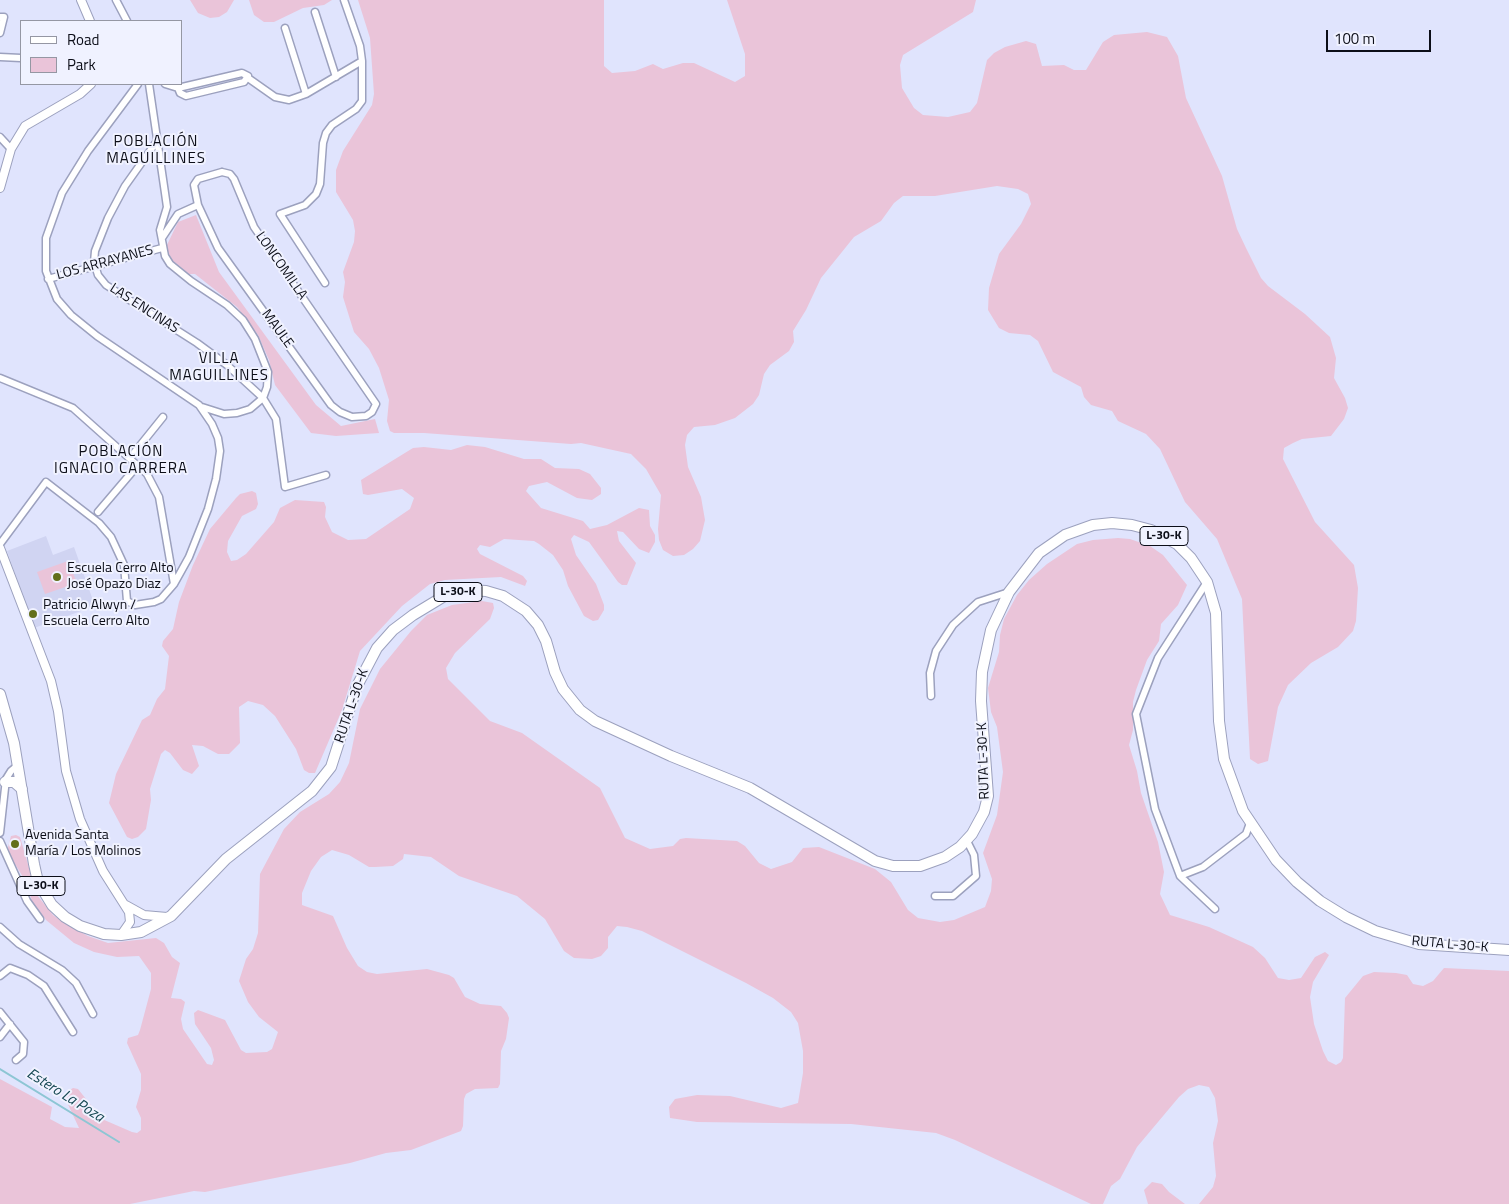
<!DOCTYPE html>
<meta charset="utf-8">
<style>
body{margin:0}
#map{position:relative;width:1509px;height:1204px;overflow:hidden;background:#e0e4fd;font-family:"Titillium Web",sans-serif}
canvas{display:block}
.legend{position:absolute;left:20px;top:20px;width:162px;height:65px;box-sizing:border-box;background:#f0f2ff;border:1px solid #9597a3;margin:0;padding:6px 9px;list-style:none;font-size:15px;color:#0c0e18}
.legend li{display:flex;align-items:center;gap:10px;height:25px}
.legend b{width:25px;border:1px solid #9597a3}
.scale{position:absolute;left:1326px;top:30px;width:105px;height:22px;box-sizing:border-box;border:2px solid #0c0e18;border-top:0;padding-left:6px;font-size:15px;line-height:18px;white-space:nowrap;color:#0c0e18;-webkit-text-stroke:4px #f0f2ff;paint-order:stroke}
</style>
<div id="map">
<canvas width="1509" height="1204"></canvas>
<ul class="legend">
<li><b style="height:6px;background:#fff"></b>Road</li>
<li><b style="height:14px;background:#eac4d9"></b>Park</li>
</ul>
<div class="scale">100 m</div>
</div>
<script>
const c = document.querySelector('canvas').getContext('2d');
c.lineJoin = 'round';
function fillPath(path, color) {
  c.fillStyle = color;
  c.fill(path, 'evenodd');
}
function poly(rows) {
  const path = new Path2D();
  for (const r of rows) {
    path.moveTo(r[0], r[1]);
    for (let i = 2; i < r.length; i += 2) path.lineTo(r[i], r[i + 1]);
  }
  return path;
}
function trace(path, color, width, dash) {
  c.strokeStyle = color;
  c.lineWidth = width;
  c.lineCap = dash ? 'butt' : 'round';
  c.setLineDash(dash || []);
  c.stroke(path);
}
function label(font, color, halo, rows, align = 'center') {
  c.font = font + ' "Titillium Web",sans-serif';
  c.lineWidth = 4;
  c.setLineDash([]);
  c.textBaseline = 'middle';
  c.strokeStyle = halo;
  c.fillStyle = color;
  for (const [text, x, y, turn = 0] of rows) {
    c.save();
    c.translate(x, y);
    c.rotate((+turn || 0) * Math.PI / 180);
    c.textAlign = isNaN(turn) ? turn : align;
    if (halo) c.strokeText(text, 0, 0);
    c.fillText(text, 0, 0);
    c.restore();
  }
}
const built = poly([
 [46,536,53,555,74,547,95,606,34,628,7,551]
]);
const green = poly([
 [190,0,234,0,227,12,219,17,210,18,198,13],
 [249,0,332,0,324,5,303,8,274,22,264,22,254,15],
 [358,0,604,0,604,66,612,73,635,71,653,64,663,69,683,63,694,63,735,82,745,76,745,54,727,0,976,0,973,12,903,55,900,65,902,88,914,108,923,115,948,117,970,112,977,103,987,60,994,53,1005,47,1026,41,1036,44,1042,66,1064,65,1074,70,1086,70,1103,42,1114,35,1147,32,1167,37,1178,56,1186,98,1222,176,1237,229,1246,248,1261,278,1268,286,1305,314,1330,337,1336,358,1334,378,1345,398,1348,408,1344,419,1331,436,1302,439,1293,443,1284,448,1283,459,1315,522,1354,565,1358,588,1356,621,1353,631,1338,647,1311,663,1288,685,1278,707,1268,761,1258,764,1250,759,1242,599,1217,539,1185,502,1160,449,1146,434,1118,421,1112,411,1091,405,1084,397,1081,387,1053,372,1038,341,1030,335,1009,333,999,328,988,310,989,288,999,254,1021,224,1031,204,1028,194,1018,189,997,186,935,196,903,196,894,203,881,221,854,237,821,278,806,310,793,331,794,342,789,351,770,365,764,374,759,395,753,404,735,418,715,425,694,427,687,435,685,445,688,467,701,497,705,520,700,541,693,549,684,555,673,556,663,550,659,540,658,529,661,495,646,469,631,454,581,443,571,444,424,433,394,433,390,431,387,421,389,400,379,368,369,349,354,332,343,297,345,282,343,272,354,242,355,231,353,220,336,192,336,170,343,151,372,105,374,94,370,38],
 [196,215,219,272,316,405,341,426,375,419,379,433,336,436,311,433,275,385,269,360,258,335,237,307,195,274,189,274,172,260,166,247,178,222],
 [467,445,485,447,524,459,541,459,555,468,579,469,590,474,601,488,601,494,592,500,577,498,547,482,529,486,526,491,541,508,583,521,590,529,607,525,639,508,649,510,650,526,655,535,655,542,649,553,639,549,623,532,617,531,619,541,636,563,627,585,622,585,618,582,589,542,574,535,571,539,576,555,596,584,604,605,604,610,598,620,593,621,584,616,568,586,563,570,553,555,539,544,534,541,504,539,490,547,480,545,477,549,480,554,523,576,527,581,525,586,501,577,445,580,430,584,402,606,360,651,342,710,315,773,309,773,304,770,296,749,275,716,263,705,248,701,239,707,240,743,229,754,218,754,203,746,192,745,199,766,192,774,183,770,170,753,165,750,161,754,150,789,151,800,146,829,138,837,132,839,127,837,109,803,116,774,142,720,150,715,157,699,165,689,169,656,162,646,163,641,173,629,179,602,193,565,210,529,236,498,240,494,252,491,256,493,258,504,256,509,242,516,228,541,227,552,231,561,237,560,246,554,274,522,280,508,295,500,324,502,326,507,325,517,332,532,348,540,366,539,410,509,414,498,402,489,368,495,363,494,361,480,413,448,424,447,451,450],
 [1118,538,1130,539,1150,546,1163,555,1187,585,1178,605,1161,624,1159,641,1147,660,1136,690,1133,702,1133,730,1129,745,1137,771,1141,793,1158,842,1164,872,1160,894,1170,915,1209,927,1253,947,1265,958,1278,978,1289,980,1301,978,1315,957,1325,952,1329,955,1313,982,1310,997,1314,1024,1323,1051,1328,1061,1336,1065,1341,1062,1343,1058,1345,998,1363,976,1374,972,1396,973,1407,975,1413,984,1423,986,1433,981,1444,968,1509,971,1509,1204,1199,1204,1213,1187,1216,1176,1213,1143,1218,1121,1215,1098,1209,1087,1199,1085,1188,1089,1179,1097,1137,1147,1120,1179,1111,1186,1103,1204,1091,1204,955,1140,936,1133,851,1124,697,1122,670,1118,669,1107,675,1099,697,1095,730,1096,781,1108,798,1103,803,1073,803,1051,798,1023,791,1012,773,998,746,983,642,931,627,927,617,926,608,937,608,948,601,956,592,959,574,958,564,951,545,919,517,896,459,876,431,857,404,854,403,859,393,866,375,867,369,867,349,855,332,850,321,857,311,871,302,893,302,905,333,916,347,948,358,966,367,972,377,974,427,969,449,975,454,978,465,997,480,1004,501,1006,507,1013,509,1018,506,1039,501,1051,500,1084,498,1088,475,1089,466,1094,464,1099,463,1126,461,1131,411,1150,386,1153,350,1163,205,1192,194,1191,130,1204,0,1204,0,1079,52,1107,50,1119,65,1127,79,1128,65,1098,65,1093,73,1088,78,1089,102,1119,132,1132,137,1133,141,1130,141,1118,136,1107,141,1090,141,1074,127,1043,128,1038,138,1035,140,1030,151,989,151,973,139,956,117,957,94,952,74,943,46,920,32,901,26,882,7,851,11,836,16,835,20,837,37,895,53,915,66,924,88,936,108,943,156,938,164,943,172,957,180,963,171,998,181,999,185,1002,181,1019,183,1029,207,1064,212,1065,214,1060,211,1048,195,1024,194,1013,198,1010,225,1020,241,1050,246,1053,267,1052,272,1049,278,1032,259,1017,248,1002,239,981,246,959,253,949,258,933,260,874,284,829,300,812,329,794,340,782,349,763,360,709,380,669,411,631,427,615,452,605,482,601,493,603,494,608,490,619,455,653,446,668,448,679,490,721,522,733,600,788,625,838,650,849,673,846,680,839,686,838,737,841,745,846,759,863,771,869,792,862,803,848,819,847,875,869,891,882,908,910,918,918,940,922,954,920,985,907,991,891,992,879,983,853,997,815,1003,772,997,727,991,712,988,688,999,652,1000,635,1004,619,1017,595,1029,580,1047,564,1077,544,1093,540],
 [68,561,77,583,45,594,37,572],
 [1152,1182,1162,1184,1169,1192,1185,1204,1148,1204,1144,1190]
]);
const stream = poly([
 [0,1069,119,1142]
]);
const minor = poly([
 [116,0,127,21],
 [315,12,336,77],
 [0,17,4,17,0,33],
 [285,28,306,94],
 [0,57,21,58],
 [248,78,275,97,289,100,306,94,362,61,360,46,344,0],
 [149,84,165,193,167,207,160,230,165,256,170,264,191,281,227,305,243,320,255,339,268,372,267,387,263,398,250,409,237,413,224,414,202,407],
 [165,84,178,88,242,73,248,76,244,82,186,96,180,93,178,88],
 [0,137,11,149],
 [157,141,125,186,108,218,95,251,94,262,98,275,106,285,197,343,227,365,263,398,276,419,285,487,326,475],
 [222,172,230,174,234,179,254,227,376,404,372,412,366,416,352,417,340,412,331,405,218,248,198,205,194,185,198,179,222,172],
 [162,238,178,214,198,205],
 [48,279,162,248],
 [325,283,280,214,305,205,316,194,320,184,323,143,326,133,332,125,356,109,362,101,362,61],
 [0,378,73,408,147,474,159,497,174,584],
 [130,458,163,417],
 [98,512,138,465],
 [0,544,46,482,99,523,111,537,124,565,127,601,135,605,154,602,161,599,174,584,189,557,208,509,216,479,220,451,218,438,212,424,199,405,97,336,71,315,57,299,46,271,46,238,62,193,88,151,138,84],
 [1207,582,1158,658,1136,714,1155,809,1180,876,1215,909],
 [931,696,930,673,936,651,953,625,978,602,1009,592],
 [0,833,6,779,11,771,17,766],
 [0,841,27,901,40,919],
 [1180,876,1203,867,1246,834,1250,823],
 [935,896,953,896,976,876,974,855,967,841],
 [0,927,19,944,62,970,76,983,93,1014],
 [0,976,10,968,28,975,44,986,73,1032],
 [0,1012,24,1042,23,1054,16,1060],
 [0,1037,10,1024]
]);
const tertiary = poly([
 [81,0,90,21],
 [0,188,11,149,25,126,80,94,91,84],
 [0,548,51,681,58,711,66,771,80,819,103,871,129,912,130,922,121,935],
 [126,905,144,915,167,917]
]);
const primary = poly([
 [0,694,14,743,34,864,38,882,52,905,65,917,80,926,104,934,121,935,141,932,171,916,226,859,312,791,331,767,357,686,377,648,393,630,413,615,446,595,469,590,486,591,503,596,526,611,538,625,546,641,555,672,563,689,580,710,595,721,671,756,750,788,875,861,893,866,920,866,945,857,960,847,972,834,984,812,988,796,981,701,982,672,991,630,1009,592,1039,553,1065,535,1093,525,1112,523,1132,525,1151,530,1177,544,1191,558,1207,582,1216,613,1219,721,1224,759,1243,811,1276,860,1297,882,1320,901,1346,917,1375,931,1419,944,1509,950],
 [5,782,14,782,22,789]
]);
const markers = [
 [57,577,5,"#636f1a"],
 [33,614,5,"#636f1a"],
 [15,844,5,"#636f1a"]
];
const shields = [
 [1164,536,48],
 [458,592,48],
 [41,886,48]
];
const shieldNames = [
 ["L-30-K",1164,536],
 ["L-30-K",458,592],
 ["L-30-K",41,886]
];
const streetNames = [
 ["LOS ARRAYANES",105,263,-15],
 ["LONCOMILLA",281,266,55],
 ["LAS ENCINAS",144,309,33],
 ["MAULE",277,329,54],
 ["RUTA L-30-K",352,706,-71],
 ["RUTA L-30-K",984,761,-92],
 ["RUTA L-30-K",1450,945,5]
];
const poiNames = [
 ["Escuela Cerro Alto",67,569],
 ["José Opazo Diaz",67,585],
 ["Patricio Alwyn /",43,606],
 ["Escuela Cerro Alto",43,622],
 ["Avenida Santa",25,836],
 ["María / Los Molinos",25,852]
];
const neighbourhoodNames = [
 ["POBLACIÓN",156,142],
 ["MAGUILLINES",156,159],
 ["VILLA",219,359],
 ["MAGUILLINES",219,376],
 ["POBLACIÓN",121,452],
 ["IGNACIO CARRERA",121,469]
];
const waterNames = [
 ["Estero La Poza",65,1096,32]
];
fillPath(built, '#d0d4f2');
fillPath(green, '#eac4d9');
trace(stream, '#8dc6d4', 2);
trace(minor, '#9ca1be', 9);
trace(tertiary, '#9ca1be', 10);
trace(primary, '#9ca1be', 12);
trace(minor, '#fff', 6);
trace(tertiary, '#fff', 8);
trace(primary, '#fff', 10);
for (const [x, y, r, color] of markers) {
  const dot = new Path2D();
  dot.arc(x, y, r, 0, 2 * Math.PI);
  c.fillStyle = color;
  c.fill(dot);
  trace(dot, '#f0f2ff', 2);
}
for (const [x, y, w] of shields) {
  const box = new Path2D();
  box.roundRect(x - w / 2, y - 9.5, w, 19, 4);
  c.fillStyle = '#f0f2ff';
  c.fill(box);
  trace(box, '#0c0e18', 1);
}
label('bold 12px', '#0c0e18', null, shieldNames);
label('14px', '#0c0e18', '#f0f2ff', streetNames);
label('14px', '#0c0e18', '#f0f2ff', poiNames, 'left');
c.letterSpacing = '1px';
label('15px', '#0c0e18', '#f0f2ff', neighbourhoodNames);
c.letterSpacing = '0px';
label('italic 15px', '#164853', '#f0f2ff', waterNames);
</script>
